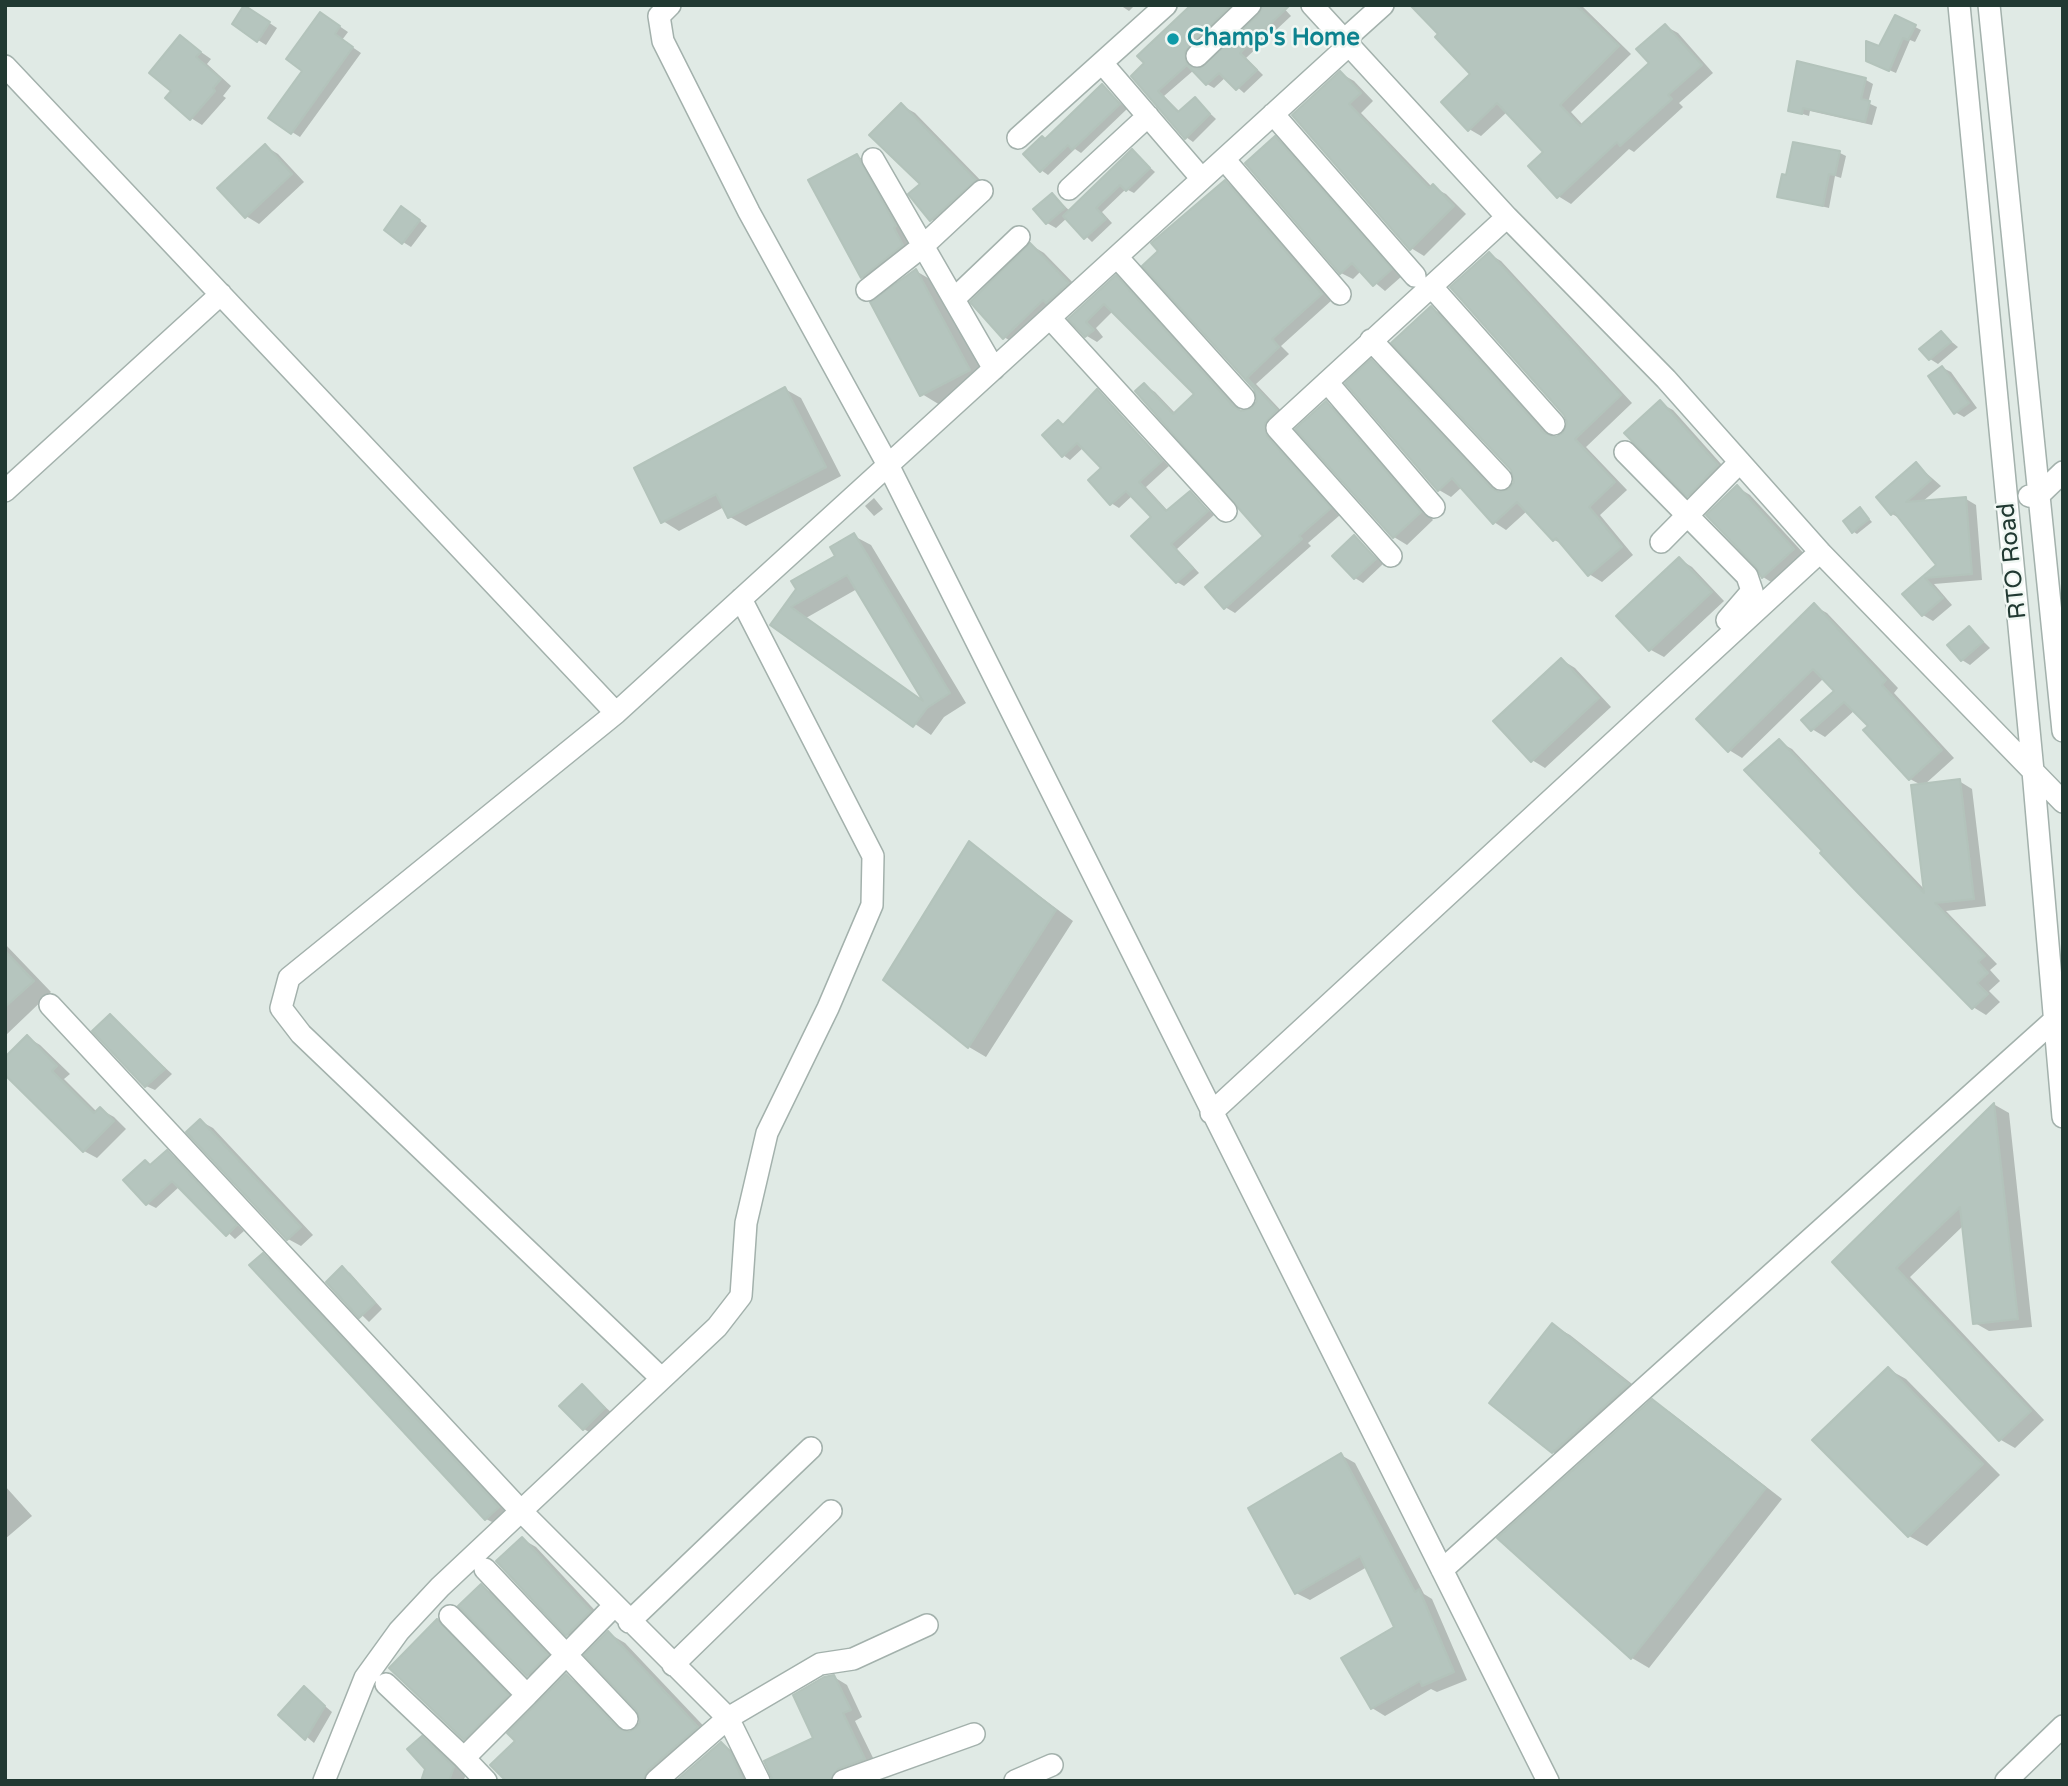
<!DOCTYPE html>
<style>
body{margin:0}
#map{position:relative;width:2068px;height:1786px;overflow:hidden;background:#e0eae5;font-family:"Varela Round",sans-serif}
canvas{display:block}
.frame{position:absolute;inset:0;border:7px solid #213932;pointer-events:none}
</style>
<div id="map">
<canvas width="2068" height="1786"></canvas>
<div class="frame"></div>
</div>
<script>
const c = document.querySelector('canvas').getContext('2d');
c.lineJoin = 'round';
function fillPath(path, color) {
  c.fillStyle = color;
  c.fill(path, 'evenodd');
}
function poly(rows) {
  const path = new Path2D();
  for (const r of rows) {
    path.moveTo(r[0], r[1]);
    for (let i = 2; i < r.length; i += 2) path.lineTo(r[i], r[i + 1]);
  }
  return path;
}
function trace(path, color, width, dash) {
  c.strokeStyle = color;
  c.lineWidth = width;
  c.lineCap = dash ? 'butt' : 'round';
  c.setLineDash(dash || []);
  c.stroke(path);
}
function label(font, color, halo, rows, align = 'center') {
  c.font = font + ' "Varela Round",sans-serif';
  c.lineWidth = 5;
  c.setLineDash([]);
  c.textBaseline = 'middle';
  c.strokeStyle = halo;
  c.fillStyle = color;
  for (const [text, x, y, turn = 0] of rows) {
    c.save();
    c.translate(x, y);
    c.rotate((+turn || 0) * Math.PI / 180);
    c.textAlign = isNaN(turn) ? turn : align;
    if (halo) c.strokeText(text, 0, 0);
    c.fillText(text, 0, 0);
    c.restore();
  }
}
const shadow = poly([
 [1120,5,1135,5,1129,11],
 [1194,5,1233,5,1237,10,1191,56,1194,70,1164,96,1180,112,1195,99,1216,119,1193,142,1186,137,1133,76],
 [1281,5,1291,16,1246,58,1263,75,1244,93,1226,77,1214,88,1207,84,1207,67],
 [1413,5,1581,5,1631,54,1571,112,1583,125,1651,63,1665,26,1678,33,1713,73,1679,103,1683,107,1634,152,1629,149,1571,204,1558,196,1546,152,1507,112,1481,136,1469,129,1473,74],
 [253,12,277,28,266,45,258,40],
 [1896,17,1921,30,1915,42,1910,40,1896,73,1875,64],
 [329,19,348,32,342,40,361,53,300,137,292,132,304,70],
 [181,38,211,59,207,64,231,86,223,96,226,98,202,125,191,118,174,91],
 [1340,73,1354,81,1373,101,1361,113,1432,187,1446,194,1466,214,1424,256,1411,248,1294,115],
 [1866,80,1873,84,1868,103,1877,107,1872,125,1810,111,1809,116,1790,110],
 [1102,86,1127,109,1081,153,1075,149,1048,175,1041,170],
 [901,105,915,113,988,188,945,227,932,220,911,194,922,184],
 [1275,138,1286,145,1402,276,1385,291,1361,271,1353,279,1341,273,1247,163],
 [265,146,278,154,304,182,259,224,246,216],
 [1132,151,1155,172,1134,193,1126,189,1102,212,1112,223,1092,242,1067,218,1056,228,1047,223,1052,195,1070,211],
 [1840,153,1846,156,1841,178,1835,176,1829,208,1779,196],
 [857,156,875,166,920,256,880,287,862,277],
 [1225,182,1236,189,1332,300,1281,346,1289,354,1256,384,1287,417,1277,444,1340,515,1308,543,1311,546,1235,613,1225,607,1265,536,1144,385,1155,392,1176,414,1197,394,1113,311,1096,328,1103,337,1097,342,1087,336,1071,319,1116,277,1127,284,1242,412,1253,410,1258,402,1255,388,1145,266],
 [410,213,427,226,411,247,403,242],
 [1031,245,1044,253,1081,291,1017,345,1004,337],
 [1489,254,1501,261,1632,403,1586,447,1627,490,1600,515,1633,555,1602,582,1589,574,1565,545,1554,540,1527,511,1506,530,1494,522,1462,487,1451,497,1439,490,1371,362,1384,369,1500,493,1511,491,1516,482,1512,469,1431,308,1444,315,1553,438,1565,435,1569,422],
 [916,271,933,281,987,380,940,405,922,394],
 [1941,333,1958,347,1938,364,1930,359],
 [1943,368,1951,372,1977,408,1964,417,1955,412],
 [785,389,801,398,841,476,746,526,730,517,724,507,679,531,663,521],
 [1097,391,1169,466,1146,487,1168,511,1190,493,1214,515,1177,549,1199,573,1184,586,1177,582,1154,517,1133,495,1119,508,1111,503,1103,469,1084,447,1070,460,1063,455,1059,422,1064,426],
 [1326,403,1339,411,1433,520,1407,545,1394,537],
 [1660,403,1673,410,1730,474,1702,503,1688,495],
 [1916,464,1941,486,1922,502,1966,499,1976,505,1982,580,1934,584,1952,605,1933,621,1923,615,1905,594,1938,565,1901,519,1892,514],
 [1737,487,1750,495,1807,557,1776,585,1763,577,1758,566],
 [874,498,883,509,874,516,865,506],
 [1863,512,1872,522,1857,534,1854,532],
 [854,536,871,545,966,703,944,717,931,735,773,625],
 [857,589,926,703,806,618],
 [1355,537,1383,564,1363,583,1355,578],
 [1679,559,1692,567,1724,601,1664,657,1651,650,1619,616],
 [1814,606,1827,613,1898,688,1894,693,1954,758,1924,785,1959,781,1972,789,1986,906,1946,911,1997,964,1990,970,2000,981,1989,991,2000,1002,1986,1015,1973,1007,1825,851,1779,742,1792,749,1925,890,1923,786,1910,779,1855,710,1825,737,1812,729,1836,691,1824,678,1742,758,1729,750],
 [1970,628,1990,648,1970,665,1962,660],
 [1562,660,1575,668,1611,707,1545,768,1532,760],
 [970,844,1073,921,986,1057,969,1047],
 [5,944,51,992,5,1036],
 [110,1017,172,1074,155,1090,146,1086],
 [27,1037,40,1045,70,1074,64,1079,97,1112,100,1109,114,1117,126,1129,97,1158,84,1151],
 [1995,1105,2009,1113,2032,1327,1989,1331,1975,1323,1964,1225,1910,1277,2044,1420,2015,1448,2001,1440,1835,1262],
 [200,1121,213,1128,313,1235,301,1246,288,1239],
 [167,1152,175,1157,244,1231,235,1239,179,1187,156,1208,148,1204,145,1162,152,1166],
 [263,1255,273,1260,508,1513,496,1524,486,1519,252,1265],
 [342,1269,350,1273,382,1309,369,1322,328,1282],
 [1552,1325,1570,1335,1646,1395,1571,1462,1553,1452,1491,1402],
 [1888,1369,1906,1379,2000,1475,1927,1546,1909,1536],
 [582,1386,613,1414,592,1434,584,1429],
 [1652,1401,1670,1412,1782,1499,1649,1668,1632,1658],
 [1341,1455,1355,1463,1424,1594,1432,1599,1467,1680,1437,1692,1431,1689,1385,1716,1372,1708,1396,1628,1367,1567,1310,1600,1296,1593],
 [5,1486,32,1516,5,1539],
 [522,1539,536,1547,603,1619,581,1642,568,1635,498,1562],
 [481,1586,494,1594,560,1663,541,1682,528,1675],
 [438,1621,455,1631,525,1706,483,1749,465,1738],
 [608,1633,625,1643,714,1737,664,1781,509,1781,517,1741,566,1676,583,1686,629,1734,638,1729,642,1722],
 [834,1677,847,1685,862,1717,855,1721,877,1766,846,1781,775,1781,816,1739],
 [305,1689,332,1712,314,1743,281,1715],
 [422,1738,434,1745,466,1775,463,1781,422,1781,427,1768],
 [721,1744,738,1754,755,1781,679,1781]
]);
const building = poly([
 [244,5,270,22,257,42,232,24,244,5],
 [1191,5,1231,5,1185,52,1187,65,1199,69,1259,14,1263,5,1290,5,1240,53,1257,70,1236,90,1219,73,1206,85,1187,65,1158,91,1178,112,1195,97,1210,114,1185,139,1131,76,1144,63,1137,56,1191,5],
 [1410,5,1576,5,1619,46,1560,105,1580,126,1649,63,1636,49,1665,24,1702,65,1668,95,1672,99,1620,146,1617,142,1557,198,1528,166,1543,152,1497,103,1468,131,1441,102,1470,74,1435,37,1438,34,1410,5],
 [320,12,340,26,335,34,353,47,291,134,268,118,302,71,286,59,320,12],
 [1895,15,1916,25,1908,40,1903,38,1889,71,1866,61,1866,41,1879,46,1895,15],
 [180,35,201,52,196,57,221,79,213,88,215,91,190,120,165,98,171,91,149,73,180,35],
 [1797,61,1866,78,1861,99,1870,101,1865,122,1803,108,1802,114,1788,111,1797,61],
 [1340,71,1361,93,1349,104,1429,188,1433,184,1454,206,1410,250,1292,115,1340,71],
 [1102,84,1120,104,1072,150,1068,145,1040,172,1023,154,1042,136,1045,139,1102,84],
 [901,103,976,180,930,221,908,194,920,184,869,135,901,103],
 [1275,136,1392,269,1373,286,1352,263,1340,274,1245,163,1275,136],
 [1793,142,1840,151,1835,175,1829,174,1823,206,1777,197,1782,174,1786,175,1793,142],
 [265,144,292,174,245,218,217,188,265,144],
 [1132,149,1150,168,1126,191,1120,185,1096,208,1106,219,1084,239,1063,216,1132,149],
 [857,154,896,226,894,228,903,245,861,278,808,180,857,154],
 [1225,180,1322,294,1272,339,1279,347,1247,378,1277,410,1265,423,1267,436,1331,508,1299,536,1302,539,1224,609,1205,587,1263,536,1135,391,1144,383,1173,414,1194,394,1104,304,1086,322,1094,330,1085,337,1068,319,1116,275,1234,407,1241,411,1252,408,1257,401,1254,389,1142,266,1158,251,1151,243,1225,180],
 [1052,193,1065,208,1046,224,1033,209,1052,193],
 [401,206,420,220,402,244,384,230,401,206],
 [1030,243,1069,283,1046,303,1043,300,1003,339,970,302,1030,243],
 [1489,252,1621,395,1575,439,1615,482,1589,507,1622,547,1588,576,1556,538,1553,541,1517,502,1493,524,1452,478,1438,491,1345,383,1371,359,1491,488,1498,492,1509,489,1514,482,1511,470,1391,343,1431,306,1544,433,1556,437,1563,433,1567,422,1564,415,1450,287,1489,252],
 [916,269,970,370,920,396,870,302,916,269],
 [1941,331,1951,342,1929,360,1919,349,1941,331],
 [1942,366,1969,403,1954,414,1928,376,1942,366],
 [785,387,826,467,728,518,716,494,661,523,634,468,785,387],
 [1097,389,1162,461,1139,482,1166,511,1190,491,1208,511,1171,544,1193,568,1176,583,1131,536,1151,517,1126,491,1110,505,1088,480,1101,468,1077,443,1062,457,1042,435,1058,420,1063,425,1097,389],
 [1660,400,1718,465,1687,497,1624,433,1660,400],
 [1326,401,1421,512,1393,538,1295,429,1326,401],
 [1916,462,1931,480,1906,502,1966,497,1972,574,1925,578,1943,598,1922,616,1902,594,1936,565,1894,512,1891,515,1876,497,1916,462],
 [1737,485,1794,549,1762,578,1756,567,1706,515,1737,485],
 [1860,507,1869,519,1852,533,1843,521,1860,507],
 [854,533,950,693,927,708,913,727,770,625,796,589,791,581,835,556,830,547,854,533],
 [847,575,923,701,791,607,847,575],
 [1354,535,1376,559,1354,579,1332,556,1354,535],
 [1679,557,1712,592,1649,651,1616,616,1679,557],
 [1814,603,1886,680,1882,685,1942,750,1909,780,1863,730,1868,726,1844,702,1811,731,1801,720,1834,691,1813,669,1728,752,1696,719,1814,603],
 [1969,626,1983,642,1961,661,1947,645,1969,626],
 [1561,658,1599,698,1531,762,1493,721,1561,658],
 [1779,739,1924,893,1911,785,1960,779,1974,899,1935,903,1985,956,1978,962,1988,973,1977,983,1988,994,1972,1009,1858,893,1820,853,1822,851,1744,770,1779,739],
 [969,841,1056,910,968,1048,883,980,969,841],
 [5,951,34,981,5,1007,5,951],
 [110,1014,165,1069,145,1087,92,1031,110,1014],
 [27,1035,57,1066,52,1071,94,1113,100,1107,114,1121,83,1152,5,1075,5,1057,27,1035],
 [1994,1103,2018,1319,1973,1324,1960,1207,1896,1268,2031,1411,1999,1441,1832,1262,1994,1103],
 [200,1119,301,1227,287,1240,186,1132,200,1119],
 [167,1150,237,1225,226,1236,172,1181,146,1205,123,1180,145,1160,150,1165,167,1150],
 [263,1253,499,1507,485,1520,249,1265,263,1253],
 [342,1266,375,1303,359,1318,326,1282,342,1266],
 [1552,1323,1629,1384,1552,1453,1489,1403,1552,1323],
 [1888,1367,1983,1464,1908,1537,1812,1440,1888,1367],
 [582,1384,605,1408,583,1430,559,1406,582,1384],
 [1652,1399,1766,1488,1631,1659,1497,1538,1652,1399],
 [1341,1453,1415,1592,1419,1589,1454,1672,1422,1686,1420,1681,1371,1709,1341,1658,1394,1627,1360,1556,1295,1594,1248,1508,1341,1453],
 [522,1537,591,1611,566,1636,496,1561,522,1537],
 [481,1584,548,1655,527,1676,458,1606,481,1584],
 [437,1619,509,1695,464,1740,389,1668,437,1619],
 [608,1631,698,1727,647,1771,643,1781,506,1781,490,1765,515,1741,507,1733,566,1674,618,1728,629,1732,636,1728,640,1722,637,1711,584,1655,608,1631],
 [834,1675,851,1710,843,1713,865,1759,838,1769,830,1781,773,1781,764,1761,813,1738,793,1695,824,1677,834,1675],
 [304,1686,325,1706,305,1740,278,1715,304,1686],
 [422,1736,454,1767,449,1781,421,1781,425,1769,407,1749,422,1736],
 [721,1742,730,1751,743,1781,676,1781,721,1742]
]);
const minor = poly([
 [670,5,659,16,663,41,749,212,888,465,1548,1781],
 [1312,5,1507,217,1666,379,1820,552,2063,802],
 [1959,5,2033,771,2063,1117],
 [1989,5,2063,731],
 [1343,41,1383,5],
 [1197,56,1250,5],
 [1102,63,1202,179],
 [5,66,616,713,1348,46],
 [1273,114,1415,276],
 [1018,138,1166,5],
 [873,159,994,369],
 [1224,159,1340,294],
 [1069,189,1148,116],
 [1117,257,1244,398],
 [1431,286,1554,424],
 [867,290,923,246,982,191],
 [954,299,1019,237],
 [1050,318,1226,511],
 [1371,340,1501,479],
 [1327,382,1434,507],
 [1625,452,1747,576,1752,591,1727,620],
 [5,491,221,294],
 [2029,496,2037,497,2063,472],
 [1661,542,1740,462],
 [1391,556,1277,428,1507,217],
 [616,713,289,978,281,1008,301,1034,660,1377],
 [50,1005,520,1510,728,1718,759,1781],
 [1211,1113,1820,552],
 [485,1569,627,1719],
 [1442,1570,2060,1015],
 [450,1616,527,1695,613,1607],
 [629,1622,811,1448],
 [673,1665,831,1511],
 [386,1684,464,1758],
 [324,1781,365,1678,399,1631,440,1587,717,1327,741,1296,746,1223,767,1133,828,1008,872,905,873,856,741,599],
 [486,1781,464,1758,527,1695],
 [656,1781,728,1718,820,1664,853,1659,927,1625],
 [843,1781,974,1734],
 [1015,1781,1052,1765],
 [2006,1781,2063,1726]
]);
const markers = [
 [1173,39,7,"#0f9aa8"]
];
const cultureNames = [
 ["Champ's Home",1187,39]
];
const streetNames = [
 ["RTO Road",2013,561,-96]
];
fillPath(shadow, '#0003');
fillPath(building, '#b5c5be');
trace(building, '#b3c3bb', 2);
trace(minor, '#a3b1ac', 24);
trace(minor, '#fff', 21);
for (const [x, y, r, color] of markers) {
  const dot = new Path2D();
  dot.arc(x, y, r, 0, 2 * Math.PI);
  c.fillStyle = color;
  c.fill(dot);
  trace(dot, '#f0f7f3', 2.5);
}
label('bold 24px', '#0d838f', '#f0f7f3', cultureNames, 'left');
label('24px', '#213932', '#f0f7f3', streetNames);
</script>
